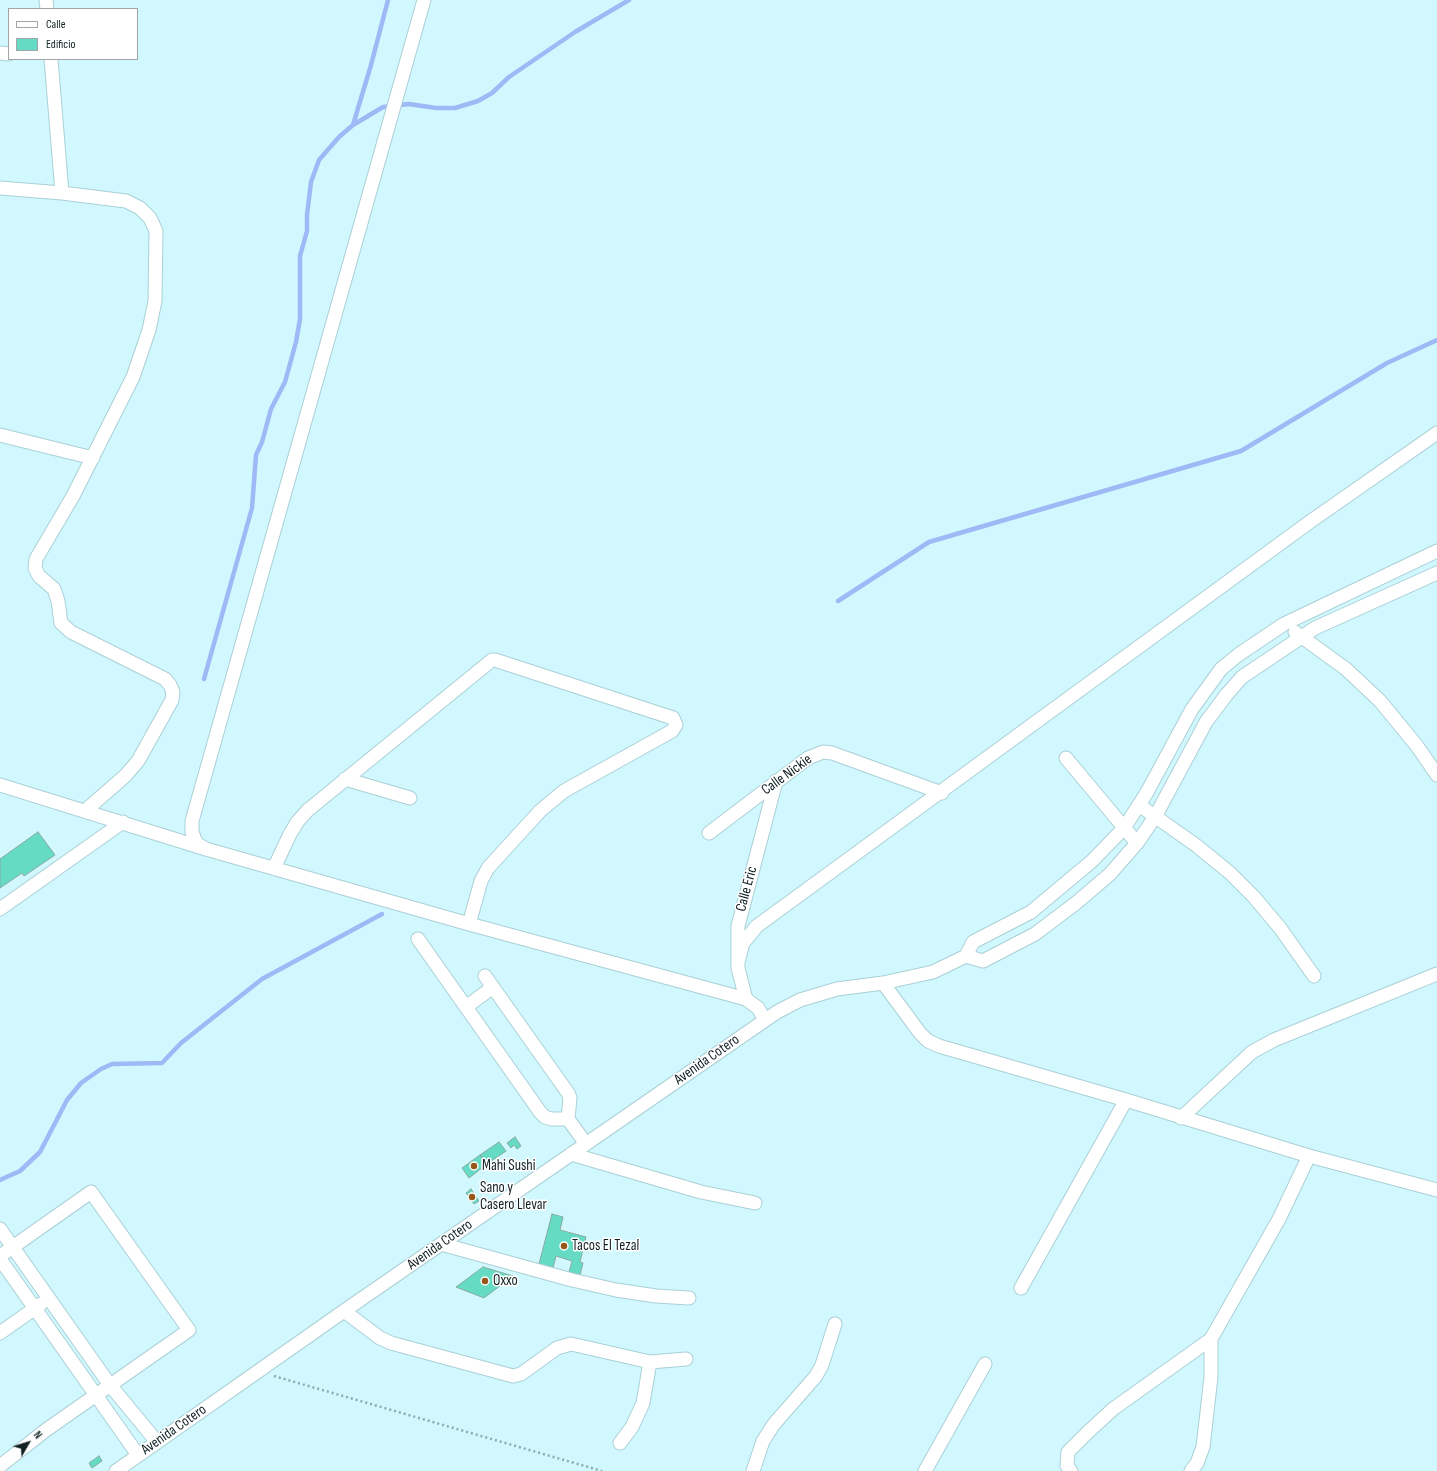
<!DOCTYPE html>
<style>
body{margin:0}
#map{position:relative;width:1437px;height:1471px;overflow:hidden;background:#d1f8fe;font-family:"Sofia Sans Condensed",sans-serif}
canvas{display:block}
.legend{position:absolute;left:8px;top:8px;width:130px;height:52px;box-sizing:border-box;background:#fff;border:1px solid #a0a6a7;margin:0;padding:5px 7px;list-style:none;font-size:12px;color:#112022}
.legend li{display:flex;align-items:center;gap:8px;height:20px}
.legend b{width:20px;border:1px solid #a0a6a7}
.north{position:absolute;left:8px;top:1423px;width:40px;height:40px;-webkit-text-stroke:3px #fff;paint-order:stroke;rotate:51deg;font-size:11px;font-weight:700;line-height:16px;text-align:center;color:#112022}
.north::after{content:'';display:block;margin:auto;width:14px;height:18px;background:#112022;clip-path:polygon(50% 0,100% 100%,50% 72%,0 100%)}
</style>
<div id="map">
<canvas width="1437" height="1471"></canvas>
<ul class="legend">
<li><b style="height:5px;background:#fff"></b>Calle</li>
<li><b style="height:11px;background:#65dbc3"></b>Edificio</li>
</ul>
<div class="north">N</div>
</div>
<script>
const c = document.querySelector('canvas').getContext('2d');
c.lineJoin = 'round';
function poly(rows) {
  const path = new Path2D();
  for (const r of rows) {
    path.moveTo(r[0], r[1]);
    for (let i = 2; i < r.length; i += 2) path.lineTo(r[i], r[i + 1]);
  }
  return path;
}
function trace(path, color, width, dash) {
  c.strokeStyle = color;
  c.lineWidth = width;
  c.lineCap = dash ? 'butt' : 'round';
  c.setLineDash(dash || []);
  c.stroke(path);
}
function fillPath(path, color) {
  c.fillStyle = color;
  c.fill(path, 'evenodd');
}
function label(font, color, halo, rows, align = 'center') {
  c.font = font + ' "Sofia Sans Condensed",sans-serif';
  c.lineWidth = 3;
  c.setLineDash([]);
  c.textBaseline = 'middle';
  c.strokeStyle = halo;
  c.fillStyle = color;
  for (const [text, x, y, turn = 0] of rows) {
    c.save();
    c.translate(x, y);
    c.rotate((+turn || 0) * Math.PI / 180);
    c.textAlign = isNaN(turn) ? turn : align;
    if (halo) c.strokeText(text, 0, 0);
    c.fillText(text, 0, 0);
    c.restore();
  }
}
const stream = poly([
 [353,125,371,65,388,0],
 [838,601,929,542,1241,451,1387,363,1437,340],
 [204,679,252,508,256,455,262,442,271,409,285,382,296,342,300,319,300,256,307,231,307,215,311,182,319,160,339,137,353,125,383,107,409,104,436,108,455,108,478,101,492,93,509,77,575,32,629,0],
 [0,1180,20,1171,40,1152,67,1100,81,1083,101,1069,112,1064,162,1063,181,1043,262,979,382,914]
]);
const building = poly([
 [38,832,55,855,24,876,22,873,0,888,0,859,38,832],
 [515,1137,521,1146,517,1149,514,1145,511,1148,507,1143,515,1137],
 [499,1142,506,1151,487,1164,480,1155,499,1142],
 [480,1155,487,1164,469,1178,462,1168,480,1155],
 [471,1189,479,1201,474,1204,466,1193,471,1189],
 [552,1214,563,1217,560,1230,586,1237,580,1262,583,1263,580,1275,569,1272,572,1261,556,1256,553,1268,539,1264,552,1214],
 [483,1267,513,1276,484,1298,456,1287,483,1267],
 [99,1456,102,1461,92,1468,89,1463,99,1456]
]);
const path = poly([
 [274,1376,602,1471]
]);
const street = poly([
 [46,0,47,9],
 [0,53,9,54],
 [51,59,62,193],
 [0,188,62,193,126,201,140,208,150,218,156,231,155,301,149,330,133,377,73,496,36,559,35,568,39,576,54,589,58,601,61,623,71,632,165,679,170,685,173,692,172,700,138,761,125,776,86,810],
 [0,435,93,458],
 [1295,632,1346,669,1380,701,1417,746,1437,775],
 [1066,758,1137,843],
 [345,779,410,798],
 [0,785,206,849,469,924,746,999,758,1008,765,1020],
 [1139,805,1197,846,1230,873,1254,897,1280,928,1314,976],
 [709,833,808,758,823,752,832,753,942,793],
 [206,849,197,844,195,840,192,832,192,821,424,0],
 [274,868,290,834,298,821,308,810,492,660,495,660,673,718,676,725,672,731,564,791,540,811,488,868,481,881,469,924],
 [0,909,123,822],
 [418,939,540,1112,545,1117,551,1119,568,1119],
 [966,956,983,961,1035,934,1076,903,1110,874,1137,843,1155,817,1206,722,1227,694,1242,677,1315,628,1437,573],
 [738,962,743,943,757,926,1311,521,1437,433],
 [485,976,568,1093,570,1098,568,1119,586,1144],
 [883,983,920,1033,928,1041,939,1046,1126,1100,1309,1156,1437,1190],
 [746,999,738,968,738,926,776,781],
 [466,1007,493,987],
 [1181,1118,1252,1052,1274,1040,1437,974],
 [571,1154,701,1192,755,1203],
 [0,1229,110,1385,157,1442],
 [441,1244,572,1280,616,1290,656,1296,689,1298],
 [0,1256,91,1192,189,1330,46,1430,0,1466],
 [0,1259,138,1455],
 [1021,1288,1126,1100],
 [344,1311,380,1338,391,1343,513,1376,521,1374,557,1348,571,1344,650,1362,686,1359],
 [0,1333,41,1304],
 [620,1443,632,1427,643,1403,650,1362],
 [116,1471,344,1311,777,1012,800,1000,837,989,883,983,933,972,966,956,973,942,1031,912,1092,861,1124,828,1146,794,1192,709,1221,669,1238,655,1284,624,1437,551],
 [753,1471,763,1441,774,1424,816,1376,822,1365,835,1324],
 [925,1471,985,1364],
 [1071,1471,1067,1466,1068,1452,1087,1433,1113,1409,1211,1339,1279,1219,1309,1156],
 [1191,1471,1197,1463,1203,1447,1211,1377,1211,1339]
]);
const markers = [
 [474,1166,4,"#95581a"],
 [472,1197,4,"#95581a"],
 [564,1246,4,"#95581a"],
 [485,1281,4,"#95581a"]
];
const streetNames = [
 ["Calle Nickie",787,775,-36],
 ["Calle Eric",747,889,-75],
 ["Avenida Cotero",707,1060,-35],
 ["Avenida Cotero",440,1245,-35],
 ["Avenida Cotero",174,1430,-35]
];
const poiNames = [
 ["Mahi Sushi",482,1166],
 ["Sano y",480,1188],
 ["Casero Llevar",480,1205],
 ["Tacos El Tezal",572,1246],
 ["Oxxo",493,1281]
];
trace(stream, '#9eb9f5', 4.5);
fillPath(building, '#65dbc3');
trace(building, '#87aaa1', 1);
trace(street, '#aad0d6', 15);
trace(path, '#8caaae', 2.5, [2, 3]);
trace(street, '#fff', 13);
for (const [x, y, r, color] of markers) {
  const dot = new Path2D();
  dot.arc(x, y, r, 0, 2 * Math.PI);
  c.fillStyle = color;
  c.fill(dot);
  trace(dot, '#fff', 1.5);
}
label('15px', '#112022', '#fff', streetNames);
label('15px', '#112022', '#fff', poiNames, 'left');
</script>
